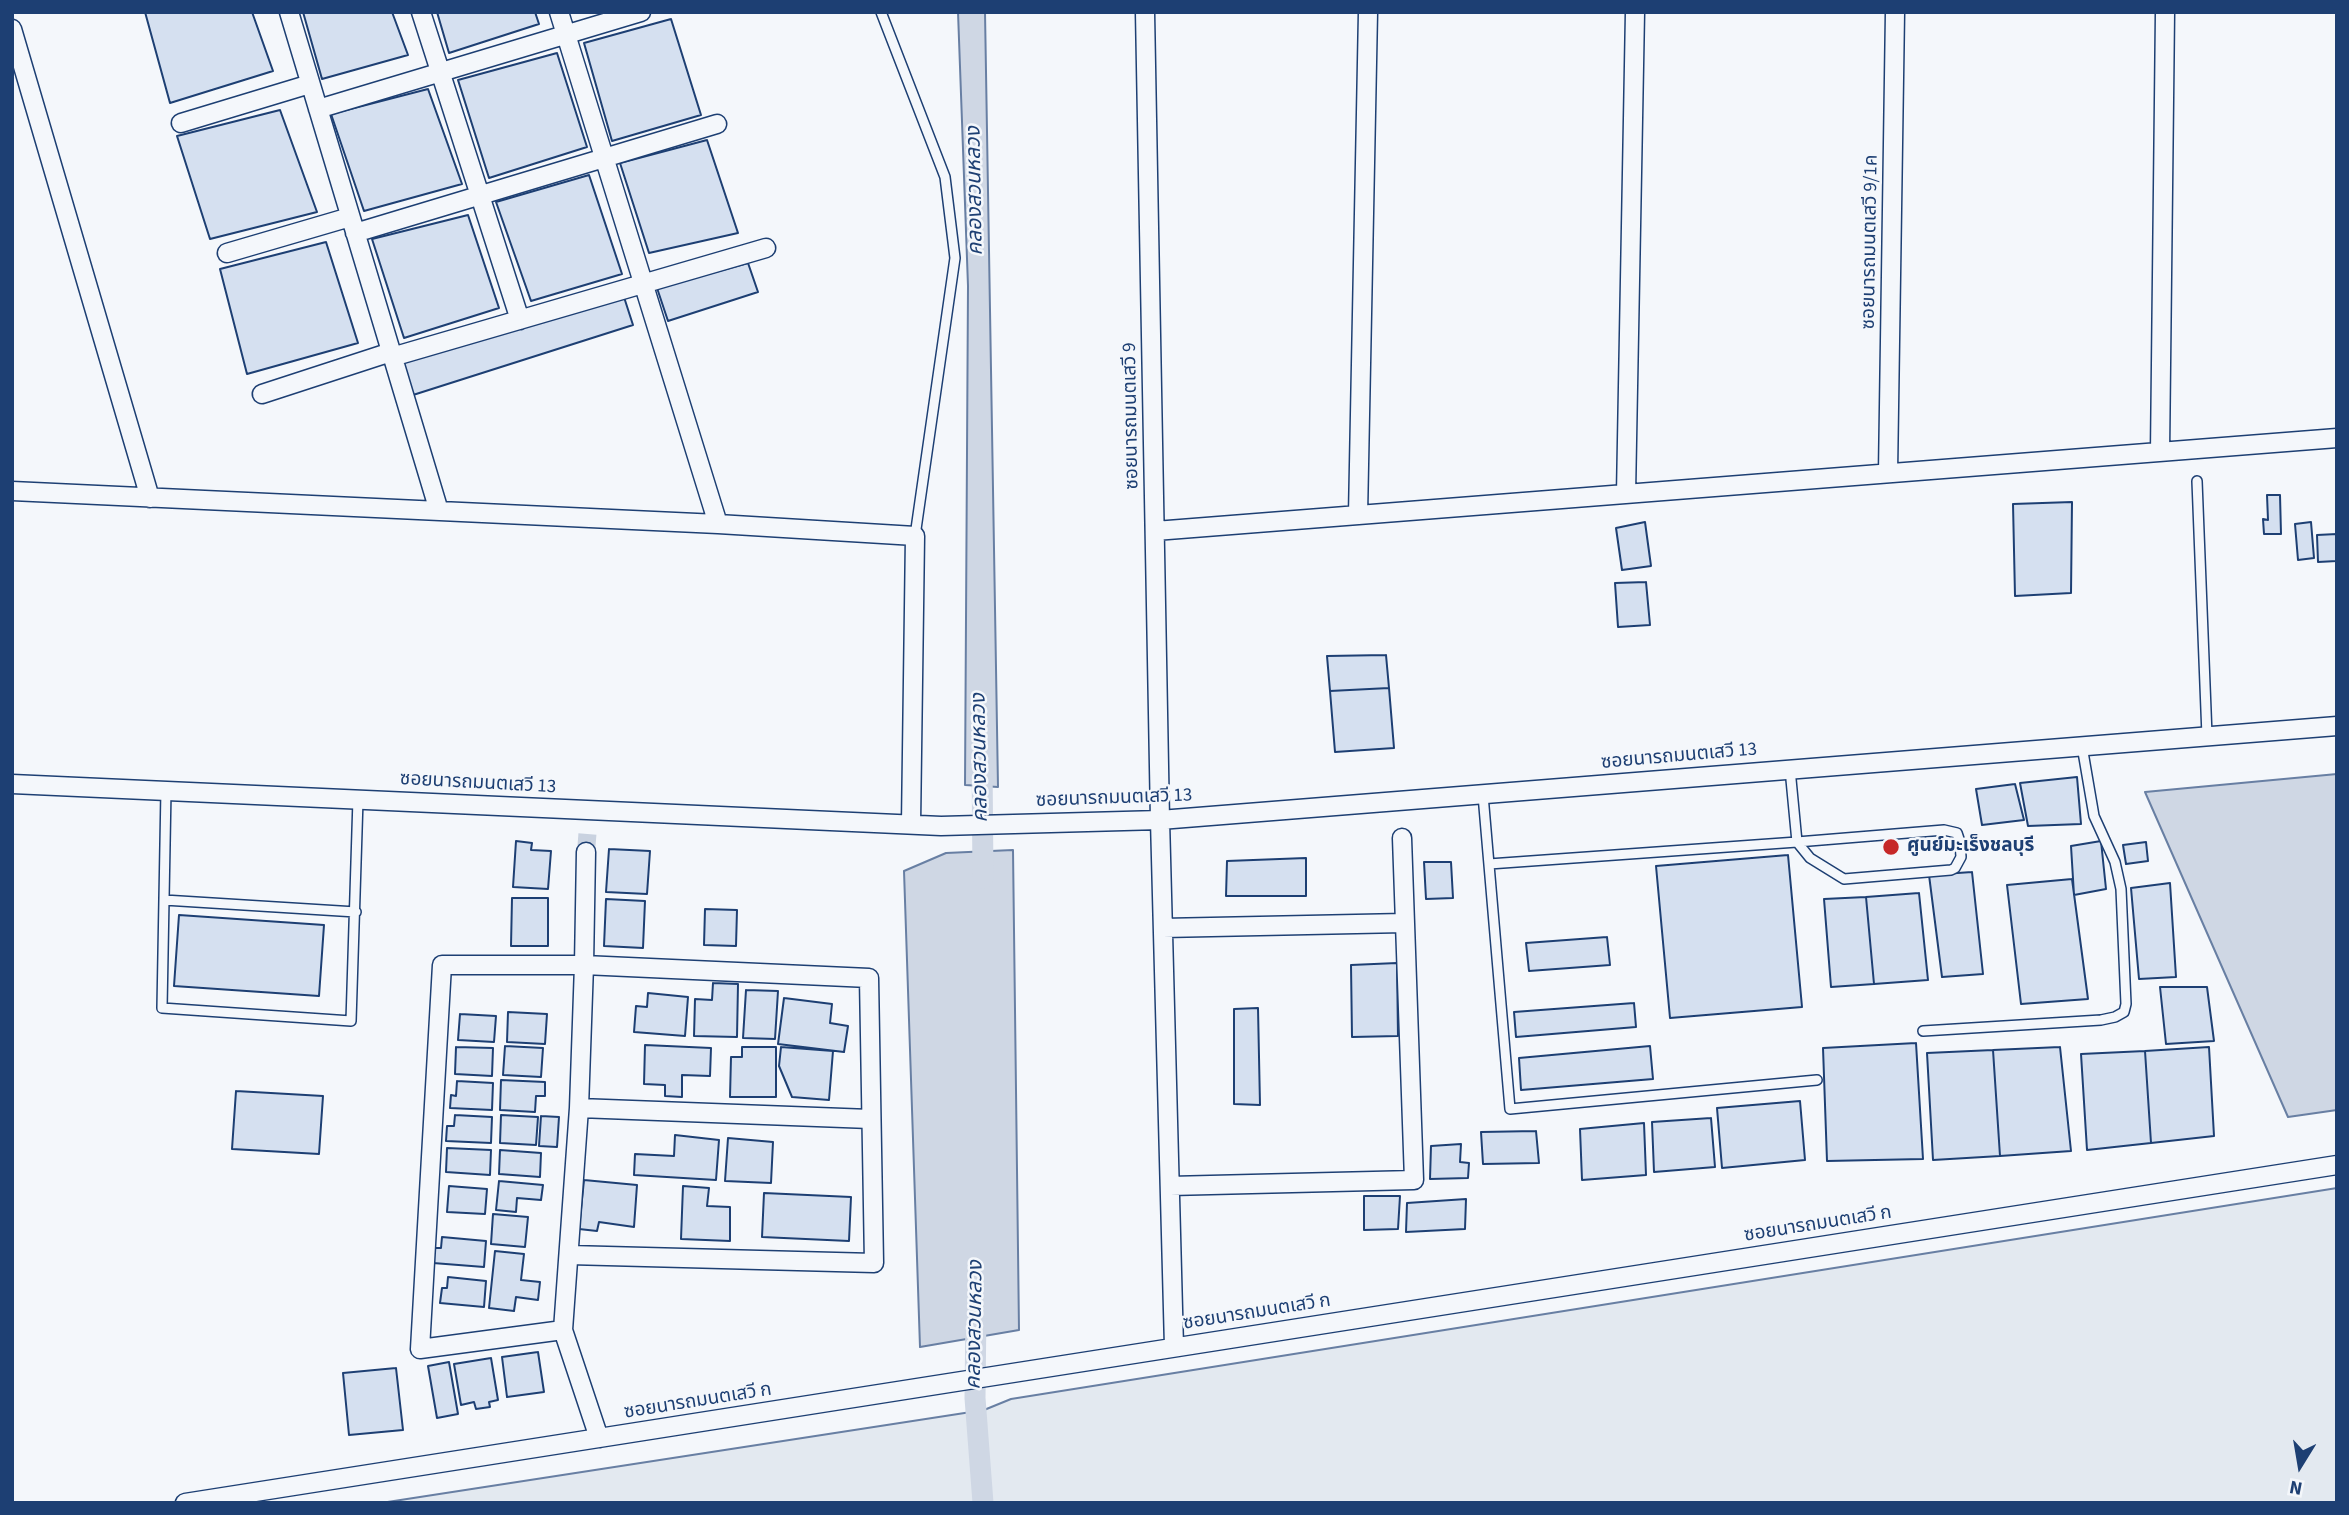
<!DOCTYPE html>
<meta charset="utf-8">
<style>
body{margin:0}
#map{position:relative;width:2349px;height:1515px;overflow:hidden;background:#f4f7fb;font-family:"Source Sans 3",sans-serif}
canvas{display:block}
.frame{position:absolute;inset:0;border:14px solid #1d3f73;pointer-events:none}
.north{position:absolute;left:2265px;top:1431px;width:70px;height:70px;-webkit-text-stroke:5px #f4f7fb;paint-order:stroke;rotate:191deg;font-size:19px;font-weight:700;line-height:28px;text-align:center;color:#1d3f73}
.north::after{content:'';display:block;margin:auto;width:24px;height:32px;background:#1d3f73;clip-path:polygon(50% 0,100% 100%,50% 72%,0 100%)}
</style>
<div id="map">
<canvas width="2349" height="1515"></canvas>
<div class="frame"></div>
<div class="north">N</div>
</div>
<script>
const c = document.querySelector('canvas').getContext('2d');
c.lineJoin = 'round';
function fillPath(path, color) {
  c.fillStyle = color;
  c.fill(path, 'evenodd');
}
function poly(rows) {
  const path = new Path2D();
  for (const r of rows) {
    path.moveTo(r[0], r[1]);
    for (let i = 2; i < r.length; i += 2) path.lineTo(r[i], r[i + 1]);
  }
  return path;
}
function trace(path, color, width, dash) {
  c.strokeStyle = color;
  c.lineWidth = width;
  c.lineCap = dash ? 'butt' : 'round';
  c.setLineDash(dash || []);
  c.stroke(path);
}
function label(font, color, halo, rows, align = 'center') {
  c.font = font + ' "Source Sans 3","Noto Sans Thai",sans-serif';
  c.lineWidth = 5;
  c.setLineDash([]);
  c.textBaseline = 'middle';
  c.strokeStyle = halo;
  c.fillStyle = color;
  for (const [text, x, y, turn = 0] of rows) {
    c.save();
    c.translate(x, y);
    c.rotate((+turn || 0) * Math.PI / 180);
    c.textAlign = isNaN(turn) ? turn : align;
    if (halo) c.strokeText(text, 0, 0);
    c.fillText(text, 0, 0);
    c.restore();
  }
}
const green = poly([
 [2337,1188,2337,1503,381,1503,984,1410,1011,1399,2337,1188]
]);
const water = poly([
 [958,12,985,12,998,787,965,785,968,286,958,12],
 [2337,774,2337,1110,2288,1117,2145,792,2337,774],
 [1013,850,1019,1330,920,1347,904,871,946,853,1013,850]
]);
const canal = poly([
 [982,760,983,878],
 [976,1309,975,1398,983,1503]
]);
const building = poly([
 [145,12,252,12,273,71,170,103,145,12],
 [303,12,392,12,408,55,322,79,303,12],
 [437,12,535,12,539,24,449,53,437,12],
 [671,19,701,115,612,141,584,43,671,19],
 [557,53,587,147,489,178,458,80,557,53],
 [428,89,462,184,364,211,331,114,428,89],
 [280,110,317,212,210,239,177,136,280,110],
 [707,140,738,233,649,253,620,163,707,140],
 [589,175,622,274,531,301,496,202,589,175],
 [468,215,499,308,404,338,372,239,468,215],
 [326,242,358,343,247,374,220,269,326,242],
 [748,263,758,292,668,321,657,288,748,263],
 [623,294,633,325,413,395,403,363,623,294],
 [2267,495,2280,495,2281,534,2264,534,2263,519,2268,520,2267,495],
 [2072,502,2071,593,2015,596,2013,504,2072,502],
 [1645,522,1651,566,1622,570,1616,528,1645,522],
 [2311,522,2314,558,2298,560,2295,524,2311,522],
 [2337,534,2337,561,2318,562,2317,535,2337,534],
 [1646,582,1650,625,1618,627,1615,583,1646,582],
 [1386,655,1389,688,1330,691,1327,656,1386,655],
 [1389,688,1394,748,1335,752,1330,691,1389,688],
 [2077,777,2081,824,2028,826,2020,783,2077,777],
 [2015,784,2024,820,1982,825,1976,789,2015,784],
 [516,841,532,843,531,850,551,851,548,889,513,887,516,841],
 [2101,841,2106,889,2074,895,2071,846,2101,841],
 [2146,842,2148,861,2126,864,2123,845,2146,842],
 [609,849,650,851,647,894,606,892,609,849],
 [1788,855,1802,1007,1670,1018,1656,866,1788,855],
 [1306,858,1306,896,1226,896,1227,861,1306,858],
 [1424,862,1451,862,1453,898,1426,899,1424,862],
 [1972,872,1983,974,1942,977,1929,875,1972,872],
 [2072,879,2088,999,2021,1004,2007,885,2072,879],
 [2170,883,2176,977,2139,979,2131,888,2170,883],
 [1919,893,1928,980,1874,984,1866,897,1919,893],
 [1866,897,1874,984,1831,987,1824,899,1866,897],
 [512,898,548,898,548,946,511,946,512,898],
 [606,899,645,901,643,948,604,946,606,899],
 [705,909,737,910,736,946,704,945,705,909],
 [179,915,324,925,319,996,174,986,179,915],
 [1607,937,1610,965,1529,971,1526,943,1607,937],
 [1397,963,1398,1036,1352,1037,1351,965,1397,963],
 [713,983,738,984,737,1037,694,1036,695,999,712,1000,713,983],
 [2160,987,2207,987,2214,1041,2166,1044,2160,987],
 [746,990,778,991,775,1039,743,1038,746,990],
 [648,993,688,997,685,1036,634,1032,636,1006,647,1007,648,993],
 [784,998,832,1004,830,1023,848,1026,844,1052,778,1044,784,998],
 [1634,1003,1636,1027,1516,1037,1514,1012,1634,1003],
 [1258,1008,1260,1105,1234,1104,1234,1009,1258,1008],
 [508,1012,547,1014,545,1044,507,1042,508,1012],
 [460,1014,496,1016,494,1042,458,1040,460,1014],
 [1916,1043,1923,1159,1827,1161,1823,1048,1916,1043],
 [645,1045,711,1048,710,1076,682,1075,682,1097,665,1096,665,1085,644,1084,645,1045],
 [505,1046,543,1048,541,1077,503,1075,505,1046],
 [1650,1046,1653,1079,1521,1090,1519,1058,1650,1046],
 [456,1047,493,1048,492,1076,455,1074,456,1047],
 [742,1047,776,1047,776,1097,730,1097,731,1057,742,1057,742,1047],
 [781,1047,833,1051,829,1100,792,1097,779,1066,781,1047],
 [2060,1047,2071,1151,2000,1156,1993,1050,2060,1047],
 [2209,1047,2214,1136,2151,1143,2145,1051,2209,1047],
 [1993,1050,2000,1156,1933,1160,1927,1053,1993,1050],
 [2145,1051,2151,1143,2087,1150,2081,1054,2145,1051],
 [501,1080,545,1082,545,1096,536,1096,535,1112,500,1110,501,1080],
 [457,1081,493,1083,492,1110,450,1108,451,1095,456,1096,457,1081],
 [236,1091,323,1096,319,1154,232,1149,236,1091],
 [1800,1101,1805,1160,1722,1168,1717,1108,1800,1101],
 [455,1115,492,1117,491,1143,446,1141,447,1126,454,1126,455,1115],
 [501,1115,538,1117,536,1145,500,1143,501,1115],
 [541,1116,559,1117,557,1147,539,1146,541,1116],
 [1711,1118,1715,1167,1654,1172,1652,1122,1711,1118],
 [1644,1123,1646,1175,1582,1180,1580,1129,1644,1123],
 [1536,1131,1539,1163,1483,1164,1481,1132,1536,1131],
 [675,1135,719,1140,716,1180,634,1175,635,1154,674,1156,675,1135],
 [728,1138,773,1142,771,1183,725,1181,728,1138],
 [1461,1144,1460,1162,1469,1163,1468,1178,1430,1179,1431,1146,1461,1144],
 [447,1148,491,1150,490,1175,446,1172,447,1148],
 [500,1150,541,1153,540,1177,499,1174,500,1150],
 [584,1180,637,1185,634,1227,599,1222,597,1231,579,1229,584,1180],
 [499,1181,543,1185,541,1200,517,1198,516,1212,496,1210,499,1181],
 [449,1186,487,1189,485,1214,447,1212,449,1186],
 [683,1186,709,1188,707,1206,730,1207,730,1241,681,1239,683,1186],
 [764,1193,851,1197,849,1241,762,1237,764,1193],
 [1364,1196,1400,1196,1398,1229,1364,1230,1364,1196],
 [1466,1199,1465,1229,1406,1232,1407,1203,1466,1199],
 [493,1214,528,1217,525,1247,491,1244,493,1214],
 [442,1237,486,1241,484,1267,433,1263,434,1248,441,1248,442,1237],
 [495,1251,524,1254,521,1280,540,1282,538,1300,516,1297,514,1311,489,1308,495,1251],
 [448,1277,486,1281,484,1307,440,1303,442,1288,447,1288,448,1277],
 [538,1352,544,1392,507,1397,502,1357,538,1352],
 [491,1358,498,1400,489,1402,490,1407,476,1409,474,1402,461,1405,454,1364,491,1358],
 [449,1362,458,1414,437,1418,428,1366,449,1362],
 [396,1368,403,1430,349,1435,343,1373,396,1368]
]);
const minorTunnel = poly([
 [586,852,588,827]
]);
const service = poly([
 [881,12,945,177,955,258,915,536],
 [2197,481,2207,736],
 [166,790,162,1008,351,1021,358,799],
 [1483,795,1510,1109,1817,1080],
 [1489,864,1797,842,1810,858,1844,879,1951,870,1955,868,1961,857,1960,842,1957,833,1944,830,1797,842,1790,769],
 [164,900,356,912],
 [1923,1031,2101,1020,2115,1017,2124,1012,2126,1004,2121,889,2115,862,2094,816,2082,746]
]);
const minor = poly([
 [289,12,439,511],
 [421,12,520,320],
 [559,12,718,524],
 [1145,12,1160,820,1174,1347],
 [12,29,150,498],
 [318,109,641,12],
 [181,123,310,84],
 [355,233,717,124],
 [227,253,350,217],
 [392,357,766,248],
 [262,394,391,352],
 [2160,452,2165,12],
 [1888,473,1895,12],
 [12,491,718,524,915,536,911,824],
 [1626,494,1635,12],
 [1358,515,1368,12],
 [1155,531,2337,438],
 [12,784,941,826,1160,820,2337,726],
 [586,852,584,965,579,1108,563,1330,599,1438],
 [1163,928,1404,923],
 [579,1108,870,1119],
 [1170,1186,1414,1180,1402,838],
 [563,1330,420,1349,442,965,584,965,869,978,874,1263,569,1255],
 [185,1503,2337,1165]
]);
const markers = [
 [1891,847,9,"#c62828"]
];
const streetNames = [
 ["ซอยนารถมนตเสวี 9/1ค",1871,242,-89],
 ["ซอยนารถมนตเสวี 9",1132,416,-91],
 ["ซอยนารถมนตเสวี 13",1679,757,-5],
 ["ซอยนารถมนตเสวี 13",478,784,3],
 ["ซอยนารถมนตเสวี 13",1114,799,-2],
 ["ซอยนารถมนตเสวี ก",1818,1225,-9],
 ["ซอยนารถมนตเสวี ก",1257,1313,-9],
 ["ซอยนารถมนตเสวี ก",698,1402,-9]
];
const poiNames = [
 ["ศูนย์มะเร็งชลบุรี",1907,847]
];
const waterNames = [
 ["คลองสวนหลวง",976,191,-91],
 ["คลองสวนหลวง",981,758,-91],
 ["คลองสวนหลวง",976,1325,-89]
];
fillPath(green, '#e3e9f0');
trace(green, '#687fa3', 2);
fillPath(water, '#cfd7e4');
trace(water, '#687fa3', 2);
trace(canal, '#cfd7e4', 21);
fillPath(building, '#d5e0f0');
trace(building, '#1d3f73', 2);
trace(minorTunnel, '#c9d2e0', 18, [18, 9]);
trace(service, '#1d3f73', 12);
trace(minor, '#1d3f73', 21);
trace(service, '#f4f7fb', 9);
trace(minor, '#f4f7fb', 18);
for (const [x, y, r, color] of markers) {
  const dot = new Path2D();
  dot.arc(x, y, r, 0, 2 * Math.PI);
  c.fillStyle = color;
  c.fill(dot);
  trace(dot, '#f4f7fb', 2.5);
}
label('19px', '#1d3f73', '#f4f7fb', streetNames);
label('bold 19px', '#1d3f73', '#f4f7fb', poiNames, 'left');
label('italic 21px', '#1d3f73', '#f4f7fb', waterNames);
</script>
